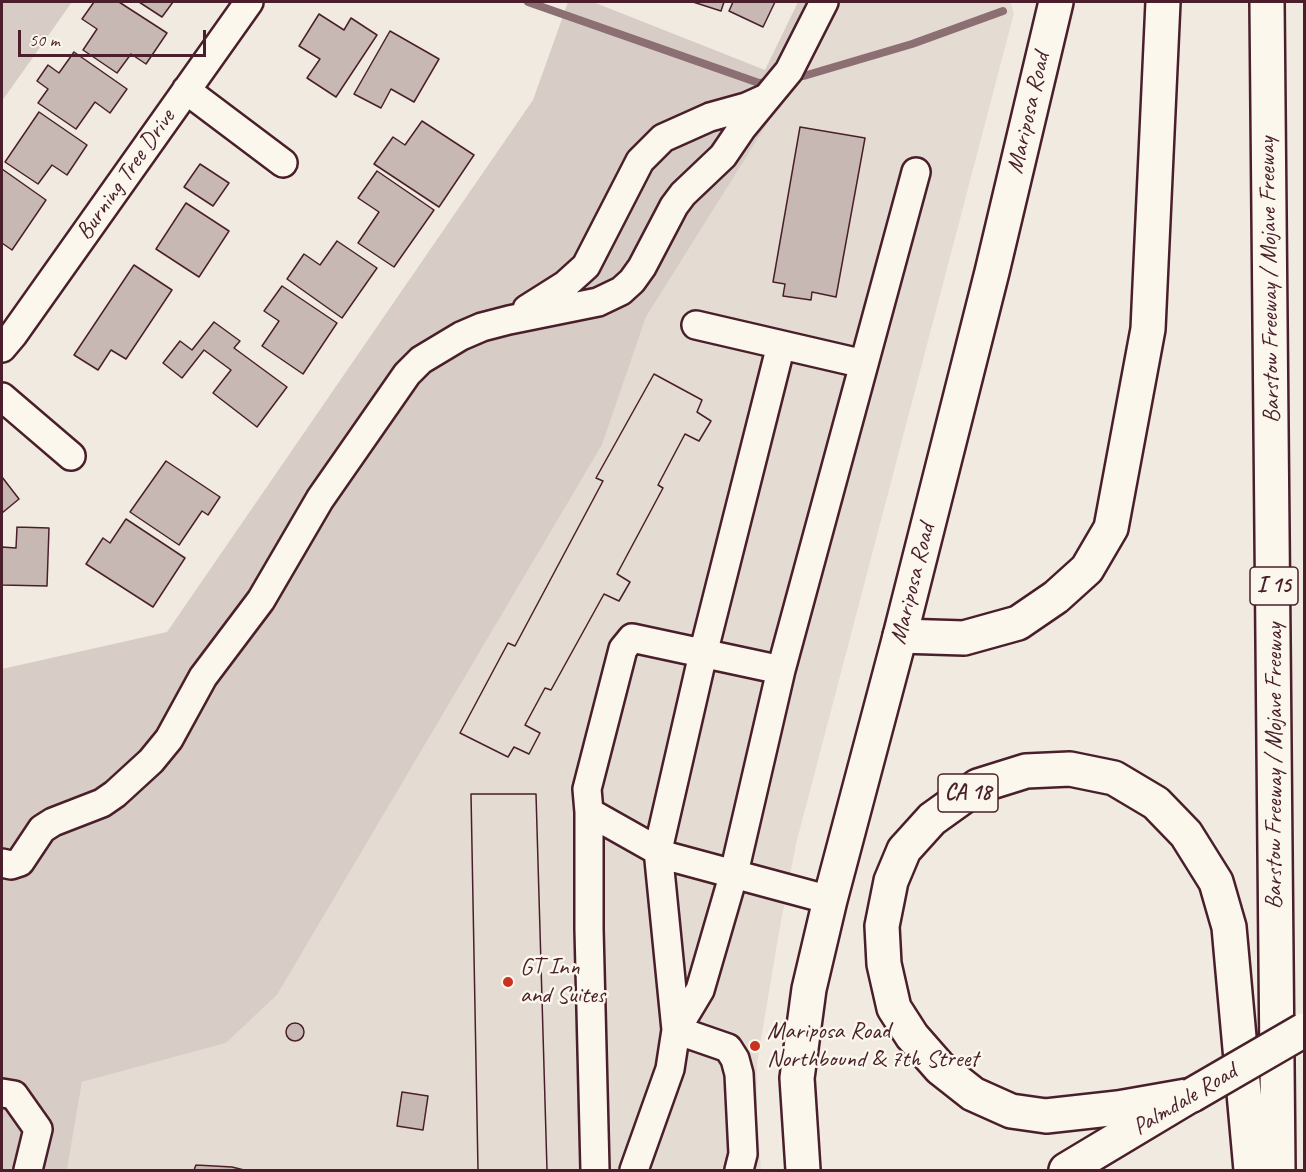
<!DOCTYPE html>
<style>
body{margin:0}
#map{position:relative;width:1306px;height:1172px;overflow:hidden;background:#f0eae0;font-family:Caveat,sans-serif}
canvas{display:block}
.frame{position:absolute;inset:0;border:3px solid #4a1f2b;pointer-events:none}
.scale{position:absolute;left:18px;top:30px;width:188px;height:27px;box-sizing:border-box;border:3px solid #4a1f2b;border-top:0;padding-left:8px;font-size:18px;line-height:21px;white-space:nowrap;color:#4a1f2b;-webkit-text-stroke:4px #fbf7ec;paint-order:stroke}
</style>
<div id="map">
<canvas width="1306" height="1172"></canvas>
<div class="frame"></div>
<div class="scale">50 m</div>
</div>
<script>
const c = document.querySelector('canvas').getContext('2d');
c.lineJoin = 'round';
function fillPath(path, color) {
  c.fillStyle = color;
  c.fill(path, 'evenodd');
}
function poly(rows) {
  const path = new Path2D();
  for (const r of rows) {
    if (r.length === 3) {
      path.moveTo(r[0] + r[2], r[1]);
      path.arc(r[0], r[1], r[2], 0, 2 * Math.PI);
      continue;
    }
    path.moveTo(r[0], r[1]);
    for (let i = 2; i < r.length; i += 2) path.lineTo(r[i], r[i + 1]);
  }
  return path;
}
function trace(path, color, width, dash) {
  c.strokeStyle = color;
  c.lineWidth = width;
  c.lineCap = dash ? 'butt' : 'round';
  c.setLineDash(dash || []);
  c.stroke(path);
}
function label(font, color, halo, rows, align = 'center') {
  c.font = font + ' Caveat,sans-serif';
  c.lineWidth = 5;
  c.setLineDash([]);
  c.textBaseline = 'middle';
  c.strokeStyle = halo;
  c.fillStyle = color;
  for (const [text, x, y, turn = 0] of rows) {
    c.save();
    c.translate(x, y);
    c.rotate((+turn || 0) * Math.PI / 180);
    c.textAlign = isNaN(turn) ? turn : align;
    if (halo) c.strokeText(text, 0, 0);
    c.fillText(text, 0, 0);
    c.restore();
  }
}
const built = poly([
 [834,2,1010,2,1014,13,796,844,780,926,757,1063,757,1113,761,1170,67,1170,82,1082,226,1043,277,995,602,445,646,317,799,73]
]);
const green = poly([
 [2,2,72,2,2,101],
 [568,2,593,2,765,70,798,2,834,2,799,73,646,317,602,445,277,995,226,1043,82,1082,67,1170,2,1170,2,669,167,632,533,100]
]);
const stream = poly([
 [528,2,759,83,770,82],
 [793,78,807,75,912,44,1003,11]
]);
const building = poly([
 [94,2,119,2,167,33,146,64,131,54,117,73,83,50,97,29,82,19,94,2],
 [139,2,173,2,162,17,139,2],
 [693,2,724,2,721,11,693,2],
 [733,2,775,2,763,27,729,11,733,2],
 [319,14,344,30,351,18,377,35,336,97,307,78,320,59,299,46,319,14],
 [390,31,439,59,414,102,391,89,381,108,354,94,390,31],
 [74,52,127,89,110,113,95,102,76,129,38,103,48,89,37,81,48,65,59,73,74,52],
 [39,112,87,145,67,175,52,165,38,184,5,162,39,112],
 [422,121,474,155,439,207,374,164,393,137,405,145,422,121],
 [800,127,865,138,836,297,812,292,811,300,783,296,785,284,773,282,800,127],
 [200,164,229,183,213,206,184,187,200,164],
 [2,169,46,200,12,250,2,243,2,169],
 [377,171,434,210,394,267,358,243,379,212,358,198,377,171],
 [186,203,229,231,199,277,156,249,186,203],
 [337,241,377,268,342,318,287,279,304,254,320,265,337,241],
 [134,265,172,290,126,359,111,350,98,370,74,355,134,265],
 [282,286,337,323,303,374,262,346,279,321,264,311,282,286],
 [214,322,240,341,234,348,287,387,257,427,213,393,231,370,204,350,182,378,163,363,180,341,192,350,214,322],
 [654,374,702,400,697,412,711,421,699,441,685,434,658,485,663,488,617,574,630,582,619,601,604,594,551,690,545,688,525,725,540,733,529,754,514,747,508,757,460,733,508,643,515,646,603,481,596,478,654,374],
 [654,374,702,400,697,412,711,421,699,441,685,434,658,485,663,488,617,574,630,582,619,601,604,594,551,690,545,688,525,725,540,733,529,754,514,747,508,757,460,733,508,643,515,646,603,481,596,478,654,374],
 [166,461,220,497,208,515,202,511,179,545,130,512,166,461],
 [2,477,19,499,2,513,2,477],
 [126,519,185,558,153,607,86,564,103,538,110,543,126,519],
 [17,527,49,528,47,586,2,585,2,547,16,548,17,527],
 [471,794,536,794,547,1170,478,1170,471,794],
 [471,794,536,794,547,1170,478,1170,471,794],
 [295,1032,9],
 [402,1092,428,1096,423,1130,397,1126,402,1092],
 [196,1165,232,1167,244,1170,194,1170,196,1165]
]);
const minor = poly([
 [186,90,283,163],
 [527,309,565,285,586,266,640,161,663,138,710,117,746,107,766,98],
 [696,325,864,364],
 [2,348,13,335,249,2],
 [2,397,71,456],
 [781,670,632,638,623,649,587,789,589,812,667,856,830,900],
 [589,812,589,929,595,1170],
 [2,863,11,865,20,862,42,829,53,822,102,803,115,794,151,761,169,739,203,677,261,600,320,499,407,374,421,360,461,336,482,327,509,320,598,302,621,291,632,281,642,267,674,206,683,194,723,156,742,128,789,71,824,2],
 [2,1093,14,1095,38,1129,28,1170],
 [634,1170,670,1069,676,1030,658,850,703,654,781,345],
 [739,1170,743,1154,739,1074,735,1059,728,1048,676,1030,700,990,734,873,781,670,916,172]
]);
const major = poly([
 [803,1170,797,1078,809,989,830,900,900,636,992,272,1056,2],
 [1066,1170,1191,1095]
]);
const highway = poly([
 [1267,2,1278,1170],
 [900,636,964,638,1018,623,1056,597,1087,569,1111,528,1148,329,1163,2],
 [1192,1095,1118,1108,1046,1116,1011,1111,973,1094,940,1068,912,1036,894,1008,884,964,882,926,891,881,904,850,932,819,978,786,1026,771,1070,769,1114,778,1156,803,1186,834,1216,882,1229,927,1251,1170]
]);
const highwayBridge = poly([
 [1192,1095,1304,1030]
]);
const markers = [
 [508,982,6,"#c8321e"],
 [755,1046,6,"#c8321e"]
];
const shields = [
 [1274,586,48],
 [968,793,60]
];
const shieldNames = [
 ["I 15",1274,586],
 ["CA 18",968,793]
];
const streetNames = [
 ["Mariposa Road",1029,113,-77],
 ["Burning Tree Drive",126,175,-55],
 ["Barstow Freeway / Mojave Freeway",1270,280,-91],
 ["Mariposa Road",913,584,-76],
 ["Barstow Freeway / Mojave Freeway",1275,766,-90],
 ["Palmdale Road",1185,1100,-31]
];
const poiNames = [
 ["GT Inn",520,968],
 ["and Suites",520,996],
 ["Mariposa Road",767,1032],
 ["Northbound & 7th Street",767,1060]
];
fillPath(built, '#e4dbd2');
fillPath(green, '#d8ccc6');
trace(stream, '#8c6f72', 8);
fillPath(building, '#c8b8b3');
trace(building, '#4a1f2b', 1.5);
trace(minor, '#4a1f2b', 32);
trace(major, '#4a1f2b', 38);
trace(highway, '#4a1f2b', 38);
trace(minor, '#fbf7ec', 27);
trace(major, '#fbf7ec', 33);
trace(highway, '#fbf7ec', 33);
trace(highwayBridge, '#4a1f2b', 38, []);
trace(highwayBridge, '#fbf7ec', 33);
for (const [x, y, r, color] of markers) {
  const dot = new Path2D();
  dot.arc(x, y, r, 0, 2 * Math.PI);
  c.fillStyle = color;
  c.fill(dot);
  trace(dot, '#fbf7ec', 2);
}
for (const [x, y, w] of shields) {
  const box = new Path2D();
  box.roundRect(x - w / 2, y - 19, w, 38, 4.5);
  c.fillStyle = '#fbf7ec';
  c.fill(box);
  trace(box, '#4a1f2b', 1.5);
}
label('bold 22px', '#4a1f2b', null, shieldNames);
label('24px', '#4a1f2b', '#fbf7ec', streetNames);
label('24px', '#4a1f2b', '#fbf7ec', poiNames, 'left');
</script>
